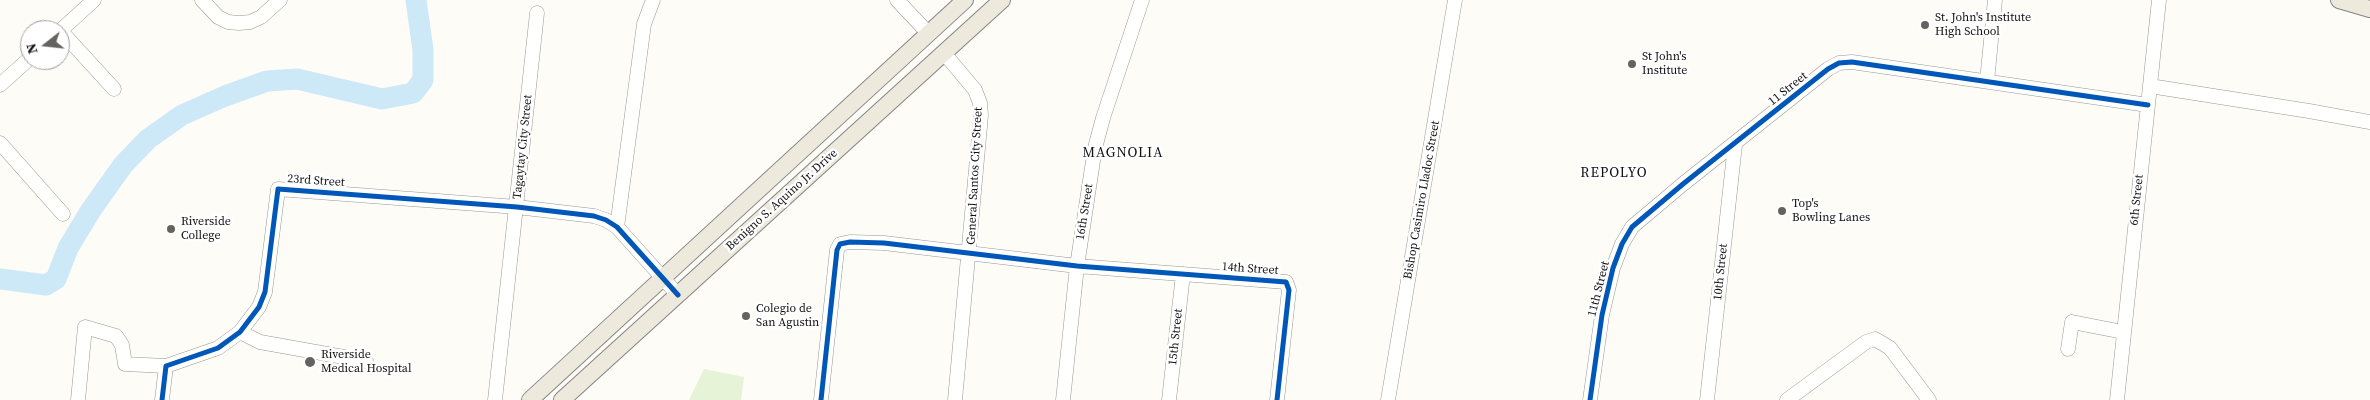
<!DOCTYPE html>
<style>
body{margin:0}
#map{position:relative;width:2370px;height:400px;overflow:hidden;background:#fdfcf7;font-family:"Source Serif 4",serif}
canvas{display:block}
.north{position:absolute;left:20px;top:20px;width:50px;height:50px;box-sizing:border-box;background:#fff;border:1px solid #a0a0a0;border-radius:50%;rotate:254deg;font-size:14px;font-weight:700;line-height:20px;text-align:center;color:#111}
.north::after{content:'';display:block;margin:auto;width:18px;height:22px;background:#646362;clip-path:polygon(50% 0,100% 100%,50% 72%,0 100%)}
</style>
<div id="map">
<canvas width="2370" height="400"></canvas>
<div class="north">N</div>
</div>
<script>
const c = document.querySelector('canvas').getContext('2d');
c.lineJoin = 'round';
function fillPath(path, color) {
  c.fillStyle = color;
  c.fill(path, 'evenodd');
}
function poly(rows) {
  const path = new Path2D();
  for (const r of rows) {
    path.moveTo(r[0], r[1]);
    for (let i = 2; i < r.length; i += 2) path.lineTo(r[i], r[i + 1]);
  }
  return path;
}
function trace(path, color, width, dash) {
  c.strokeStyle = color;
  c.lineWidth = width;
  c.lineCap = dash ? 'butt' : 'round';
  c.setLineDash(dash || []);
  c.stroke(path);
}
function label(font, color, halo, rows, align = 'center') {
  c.font = font + ' "Source Serif 4",serif';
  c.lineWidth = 5;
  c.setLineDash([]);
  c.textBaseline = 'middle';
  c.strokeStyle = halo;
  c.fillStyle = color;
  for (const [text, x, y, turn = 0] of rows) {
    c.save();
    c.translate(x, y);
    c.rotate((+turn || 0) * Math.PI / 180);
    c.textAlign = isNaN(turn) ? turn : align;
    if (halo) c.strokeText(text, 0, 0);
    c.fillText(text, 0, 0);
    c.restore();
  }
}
const green = poly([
 [704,369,744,377,741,400,689,400]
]);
const river = poly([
 [0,279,46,285,56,279,68,248,91,210,123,165,148,139,182,115,225,96,267,81,297,79,382,99,413,93,423,80,423,50,416,0]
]);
const minor = poly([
 [202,0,218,17,228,22,239,23,250,22,261,17,280,0],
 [897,0,929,34],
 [60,30,114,89],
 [60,31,94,0],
 [944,53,975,90,980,103,981,115,955,400],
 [1987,81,1995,0],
 [0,85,30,58],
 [2150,86,2309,111,2370,122],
 [0,143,63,214],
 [617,227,644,24,653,0],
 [240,332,260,342,366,361],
 [2068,349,2072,322,2123,332],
 [78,400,85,327,116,336,122,345,125,364,166,366],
 [162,400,166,366,218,348,240,332,259,307,265,292,278,189,517,207,594,216,606,220,617,227,678,295],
 [495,400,537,13],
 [821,400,837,250,840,244,850,242,884,243,1077,266,1286,282,1289,290,1277,400],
 [1063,400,1077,266,1095,148,1103,118,1142,0],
 [1169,400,1183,274],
 [1388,400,1455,0],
 [1590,400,1602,315,1613,268,1622,244,1632,227,1683,184,1828,69,1839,63,1852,62,2148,105],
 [1707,400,1735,145],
 [1787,400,1866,342,1875,339,1890,348,1929,400],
 [2117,400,2159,0]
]);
const major = poly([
 [2339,0,2370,9],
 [530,400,965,0],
 [562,400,1002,0]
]);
const cycleway = poly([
 [162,400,166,366,218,348,240,332,259,307,265,292,278,189,517,207,594,216,606,220,617,227,678,295],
 [821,400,837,250,840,244,850,242,884,243,1077,266,1286,282,1289,290,1277,400],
 [1590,400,1602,315,1613,268,1622,244,1632,227,1683,184,1828,69,1839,63,1852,62,2148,105]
]);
const markers = [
 [1925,25,5,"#646362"],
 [1632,64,5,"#646362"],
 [1782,211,5,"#646362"],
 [171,229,5,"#646362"],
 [746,316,5,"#646362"],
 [310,362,6,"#646362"]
];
const poiNames = [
 ["St. John's Institute",1935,18],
 ["High School",1935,32],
 ["St John's",1642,57],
 ["Institute",1642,71],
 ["Top's",1792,204],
 ["Bowling Lanes",1792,218],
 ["Riverside",181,222],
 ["College",181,236],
 ["Colegio de",756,309],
 ["San Agustin",756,323],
 ["Riverside",321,355],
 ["Medical Hospital",321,369]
];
const streetNames = [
 ["11 Street",1788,89,-39],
 ["Tagaytay City Street",523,147,-84],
 ["General Santos City Street",975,176,-87],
 ["23rd Street",316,181,4],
 ["Benigno S. Aquino Jr. Drive",782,200,-42],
 ["Bishop Casimiro Lladoc Street",1422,200,-80],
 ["6th Street",2137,200,-84],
 ["16th Street",1085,212,-81],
 ["14th Street",1250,269,4],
 ["10th Street",1721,272,-84],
 ["11th Street",1599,289,-76],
 ["15th Street",1176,337,-84]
];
const neighbourhoodNames = [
 ["MAGNOLIA",1123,153],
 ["REPOLYO",1614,173]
];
fillPath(green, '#e7f3d7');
trace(river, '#cde8f7', 21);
trace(minor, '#979795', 15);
trace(major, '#858482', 18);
trace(minor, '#fffffe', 14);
trace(major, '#ede9dc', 16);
trace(cycleway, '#0057b8', 5);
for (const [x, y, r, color] of markers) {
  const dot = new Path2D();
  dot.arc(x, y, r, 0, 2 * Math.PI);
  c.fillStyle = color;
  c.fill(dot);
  trace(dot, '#fff', 2);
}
label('12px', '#111', '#fff', poiNames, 'left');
label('12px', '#111', '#fff', streetNames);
c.letterSpacing = '1px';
label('14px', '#111', '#fff', neighbourhoodNames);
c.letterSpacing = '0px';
</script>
